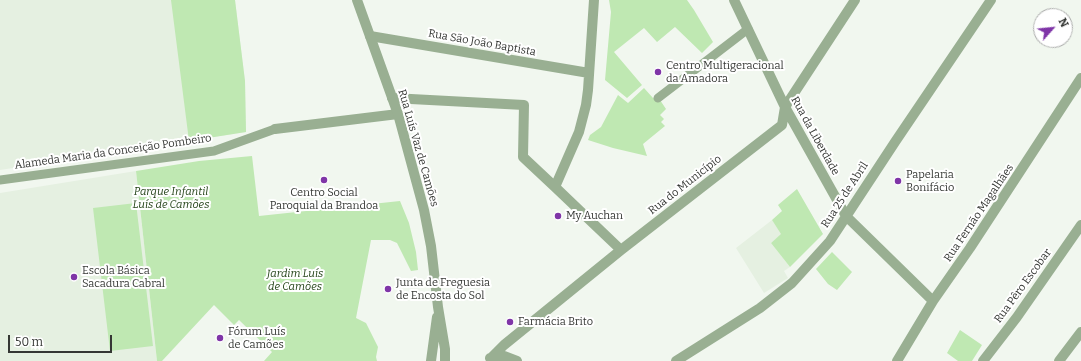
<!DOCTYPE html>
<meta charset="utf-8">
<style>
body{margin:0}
#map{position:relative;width:1081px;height:361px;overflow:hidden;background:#f1f7ef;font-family:Bitter,serif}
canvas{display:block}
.north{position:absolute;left:1033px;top:8px;width:40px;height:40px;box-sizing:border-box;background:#fff;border:1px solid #aeafae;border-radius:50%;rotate:63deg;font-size:11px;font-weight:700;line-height:16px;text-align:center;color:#353734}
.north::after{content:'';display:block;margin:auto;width:14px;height:18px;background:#7f35a7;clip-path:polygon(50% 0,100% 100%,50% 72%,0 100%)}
.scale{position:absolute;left:8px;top:335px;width:104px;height:18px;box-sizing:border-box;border:2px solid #353734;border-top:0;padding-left:5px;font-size:12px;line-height:14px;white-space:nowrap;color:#353734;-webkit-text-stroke:3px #fff;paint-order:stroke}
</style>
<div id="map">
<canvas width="1081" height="361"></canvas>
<div class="north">N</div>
<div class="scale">50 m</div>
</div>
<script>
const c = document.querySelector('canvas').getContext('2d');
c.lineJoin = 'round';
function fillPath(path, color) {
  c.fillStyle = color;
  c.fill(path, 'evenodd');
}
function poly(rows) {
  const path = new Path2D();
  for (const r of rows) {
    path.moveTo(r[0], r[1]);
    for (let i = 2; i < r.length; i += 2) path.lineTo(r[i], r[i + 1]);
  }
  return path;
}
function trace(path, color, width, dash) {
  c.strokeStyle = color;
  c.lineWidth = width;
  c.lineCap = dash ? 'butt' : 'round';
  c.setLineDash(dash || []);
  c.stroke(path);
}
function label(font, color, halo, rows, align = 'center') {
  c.font = font + ' Bitter,serif';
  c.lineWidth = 4;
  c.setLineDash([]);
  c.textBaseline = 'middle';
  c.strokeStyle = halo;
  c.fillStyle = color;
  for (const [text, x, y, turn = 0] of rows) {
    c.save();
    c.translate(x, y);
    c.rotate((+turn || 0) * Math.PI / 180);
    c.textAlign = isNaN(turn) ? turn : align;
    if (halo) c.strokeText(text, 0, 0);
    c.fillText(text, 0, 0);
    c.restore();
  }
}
const built = poly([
 [0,0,235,0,245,81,246,132,0,170],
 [136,171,157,361,0,361,0,193],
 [772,220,782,234,771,243,790,267,784,271,788,278,764,293,736,248]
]);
const green = poly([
 [171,0,235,0,245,81,246,132,189,141],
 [609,0,687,0,694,10,713,42,702,53,675,27,657,42,644,28,614,52,642,85,627,98,605,80,611,12],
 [644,88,653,98,660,100,666,109,660,115,664,119,661,122,665,126,643,144,647,156,613,148,588,140,590,135,601,127,618,95,628,103],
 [252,156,259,216,400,201,409,223,416,252,418,270,411,271,397,243,390,240,371,240,356,318,366,323,378,347,376,357,377,361,264,361,272,352,239,320,234,325,214,305,162,361,157,361,136,171,199,161],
 [797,189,823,234,790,267,771,243,781,234,772,220,782,211,778,205],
 [136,203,153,346,110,351,93,208],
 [832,252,852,272,837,290,828,284,816,269],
 [960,330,982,345,972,361,958,361,947,353]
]);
const pedestrian = poly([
 [658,98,748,29],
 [0,180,214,151,275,129]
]);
const minor = poly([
 [734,0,785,107,846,216,933,301],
 [370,36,589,73],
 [392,98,524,105,523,157,555,187,621,250],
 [275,129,398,114],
 [555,187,579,132,586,105,588,90,594,0],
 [490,358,504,356,517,361],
 [491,358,504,345,621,250,782,125,785,107,855,0],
 [676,361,760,308,792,283,830,241,895,142,991,0],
 [897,361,933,301,970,248,1081,78],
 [983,361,1017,317,1081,225],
 [1059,361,1081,332]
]);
const tertiary = poly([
 [357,0,398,114,424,210,431,246,438,307,445,349,445,361],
 [431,361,437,317]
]);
const markers = [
 [658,72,4,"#7f35a7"],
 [324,180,4,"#7f35a7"],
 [898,181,4,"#7f35a7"],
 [558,216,4,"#7f35a7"],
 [74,277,4,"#7f35a7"],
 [388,289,4,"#7f35a7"],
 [510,322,4,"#7f35a7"],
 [220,338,4,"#7f35a7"]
];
const streetNames = [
 ["Rua São João Baptista",482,43,10],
 ["Rua da Liberdade",815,136,61],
 ["Rua Luís Vaz de Camões",418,148,74],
 ["Alameda Maria da Conceição Pombeiro",113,152,-8],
 ["Rua do Município",685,185,-38],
 ["Rua 25 de Abril",845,195,-57],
 ["Rua Fernão Magalhães",979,213,-56],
 ["Rua Pêro Escobar",1023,286,-54]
];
const poiNames = [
 ["Centro Multigeracional",666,66],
 ["da Amadora",666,79],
 ["Papelaria",906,175],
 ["Bonifácio",906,188],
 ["Centro Social",324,193,"center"],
 ["Paroquial da Brandoa",324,206,"center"],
 ["My Auchan",566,216],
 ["Escola Básica",82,271],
 ["Sacadura Cabral",82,284],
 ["Junta de Freguesia",396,283],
 ["de Encosta do Sol",396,296],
 ["Farmácia Brito",518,322],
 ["Fórum Luís",228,332],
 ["de Camões",228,345]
];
const parkNames = [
 ["Parque Infantil",171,192],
 ["Luís de Camões",171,205],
 ["Jardim Luís",295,274],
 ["de Camões",295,287]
];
fillPath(built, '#e5f0e1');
fillPath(green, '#bfe8b2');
trace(pedestrian, '#99af92', 9);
trace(minor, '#99af92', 10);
trace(tertiary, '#99af92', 10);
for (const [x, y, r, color] of markers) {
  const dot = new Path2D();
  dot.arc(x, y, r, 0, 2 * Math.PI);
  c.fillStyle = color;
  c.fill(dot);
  trace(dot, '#fff', 1.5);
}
label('11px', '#353734', '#fff', streetNames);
label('11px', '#353734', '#fff', poiNames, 'left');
label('italic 11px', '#1e3e12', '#fff', parkNames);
</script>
